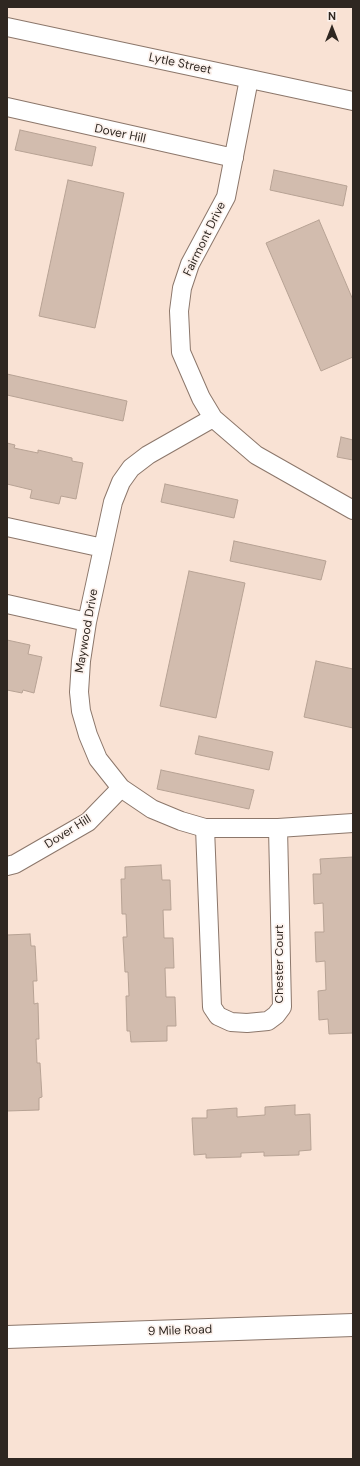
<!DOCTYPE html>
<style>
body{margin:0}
#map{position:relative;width:360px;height:1466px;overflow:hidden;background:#f9e2d4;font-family:"DM Sans",sans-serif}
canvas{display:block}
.frame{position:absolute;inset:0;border:8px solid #2f2721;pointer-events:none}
.north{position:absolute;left:312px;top:8px;width:40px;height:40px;-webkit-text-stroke:3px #fcf2ed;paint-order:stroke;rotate:0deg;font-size:11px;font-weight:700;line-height:16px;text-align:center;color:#2f2721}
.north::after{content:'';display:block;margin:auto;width:14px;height:18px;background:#2f2721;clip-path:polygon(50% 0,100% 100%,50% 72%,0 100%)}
</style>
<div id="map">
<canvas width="360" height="1466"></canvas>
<div class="frame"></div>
<div class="north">N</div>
</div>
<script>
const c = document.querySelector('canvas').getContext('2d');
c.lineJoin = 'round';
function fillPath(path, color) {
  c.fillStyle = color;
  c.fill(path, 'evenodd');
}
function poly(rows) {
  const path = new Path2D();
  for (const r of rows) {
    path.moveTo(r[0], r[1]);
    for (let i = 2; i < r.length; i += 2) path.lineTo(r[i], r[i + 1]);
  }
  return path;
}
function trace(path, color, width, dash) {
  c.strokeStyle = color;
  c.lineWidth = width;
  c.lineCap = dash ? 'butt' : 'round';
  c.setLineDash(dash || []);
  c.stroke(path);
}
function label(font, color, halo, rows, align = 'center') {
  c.font = font + ' "DM Sans",sans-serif';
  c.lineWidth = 3.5;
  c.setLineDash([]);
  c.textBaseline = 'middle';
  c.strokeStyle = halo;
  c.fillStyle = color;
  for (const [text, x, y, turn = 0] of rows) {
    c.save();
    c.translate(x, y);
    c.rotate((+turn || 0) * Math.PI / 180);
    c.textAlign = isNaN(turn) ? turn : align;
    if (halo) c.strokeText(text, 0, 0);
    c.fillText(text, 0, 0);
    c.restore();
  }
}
const building = poly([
 [20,130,96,147,92,166,15,150,20,130],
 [274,170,347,186,343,206,270,190,274,170],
 [68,180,124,193,95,328,39,316,68,180],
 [319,220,353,300,353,357,321,371,266,243,319,220],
 [7,374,127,401,123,421,7,395,7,374],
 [341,437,353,440,353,460,337,457,341,437],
 [7,443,15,445,14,448,38,453,38,450,72,458,72,461,83,463,76,499,61,496,59,504,30,498,32,490,7,484,7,443],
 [165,484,238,500,234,518,161,502,165,484],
 [234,541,326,561,321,580,230,561,234,541],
 [189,571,245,583,216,718,160,706,189,571],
 [7,640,30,645,28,654,42,657,34,693,23,690,22,693,7,690,7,640],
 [316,661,353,669,353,728,304,717,316,661],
 [199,736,273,752,269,770,195,754,199,736],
 [161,770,254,790,249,809,157,789,161,770],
 [353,857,353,1033,329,1034,328,1019,319,1020,318,991,326,990,325,961,316,962,315,932,324,932,323,903,314,904,313,874,321,874,320,859,353,857],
 [161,865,162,880,170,880,171,910,163,910,164,938,173,938,174,968,165,968,166,997,175,997,176,1026,167,1026,167,1041,131,1042,130,1031,127,1031,126,996,129,996,128,972,125,972,123,937,127,937,126,914,122,914,121,879,125,879,125,867,161,865],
 [30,934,31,946,35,946,37,981,33,981,34,1004,38,1003,39,1039,36,1039,37,1063,40,1063,42,1097,39,1098,39,1110,7,1111,7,935,30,934],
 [295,1105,295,1115,310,1114,311,1150,299,1151,299,1155,264,1156,264,1152,241,1153,241,1157,206,1158,206,1154,194,1155,192,1118,207,1118,207,1110,237,1108,237,1117,265,1115,265,1107,295,1105]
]);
const minor = poly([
 [7,27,353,101],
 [249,79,226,197,190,264,182,288,179,311,181,352,201,398,213,418,256,455,353,510],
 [7,107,234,158],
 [213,418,148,455,131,468,121,482,113,502,87,622,81,661,79,692,81,711,88,735,98,759,121,788,152,809,181,821,205,828,278,828,353,823],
 [7,527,103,548],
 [7,604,87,622],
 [205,828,212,1007,218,1016,231,1022,247,1023,268,1021,276,1015,282,1007,278,828],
 [7,866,15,864,88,822,121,788]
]);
const tertiary = poly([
 [7,1337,353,1325]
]);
const streetNames = [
 ["Lytle Street",180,64,12],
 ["Dover Hill",120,134,12],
 ["Fairmont Drive",205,239,-64],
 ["Maywood Drive",87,631,-80],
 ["Dover Hill",68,832,-32],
 ["Chester Court",280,964,-90],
 ["9 Mile Road",180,1331,-2]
];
fillPath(building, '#d2bcae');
trace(building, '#b7a294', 1);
trace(minor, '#8c776b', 20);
trace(tertiary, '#8c776b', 24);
trace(minor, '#fff', 18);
trace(tertiary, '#fff', 22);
label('12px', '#2f2721', '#fcf2ed', streetNames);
</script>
